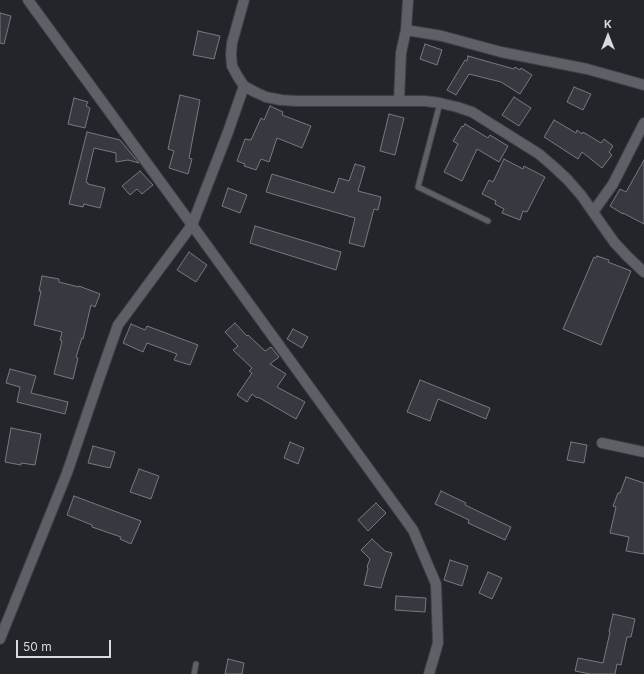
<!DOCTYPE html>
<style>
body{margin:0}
#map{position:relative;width:644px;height:674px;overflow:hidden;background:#23252b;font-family:Inter,sans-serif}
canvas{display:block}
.north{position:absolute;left:588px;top:16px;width:40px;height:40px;-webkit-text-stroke:3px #23252b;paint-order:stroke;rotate:0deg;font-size:11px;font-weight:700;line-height:16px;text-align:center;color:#d9dade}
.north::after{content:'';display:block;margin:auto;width:14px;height:18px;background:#d9dade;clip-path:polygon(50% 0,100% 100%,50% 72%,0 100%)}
.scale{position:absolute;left:16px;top:640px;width:95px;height:18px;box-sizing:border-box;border:2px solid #d9dade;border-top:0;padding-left:5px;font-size:12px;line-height:14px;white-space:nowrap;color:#d9dade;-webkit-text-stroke:3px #23252b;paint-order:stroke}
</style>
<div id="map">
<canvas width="644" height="674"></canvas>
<div class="north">K</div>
<div class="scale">50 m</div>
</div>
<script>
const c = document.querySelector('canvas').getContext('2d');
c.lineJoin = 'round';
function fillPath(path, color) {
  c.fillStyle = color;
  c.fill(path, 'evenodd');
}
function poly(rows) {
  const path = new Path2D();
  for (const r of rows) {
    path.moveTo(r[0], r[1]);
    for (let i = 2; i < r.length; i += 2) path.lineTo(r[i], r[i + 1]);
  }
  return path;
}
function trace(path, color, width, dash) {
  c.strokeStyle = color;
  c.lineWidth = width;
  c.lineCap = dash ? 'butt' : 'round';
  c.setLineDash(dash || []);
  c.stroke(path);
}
const building = poly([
 [0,13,11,16,4,44,0,43,0,13],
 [198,31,220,36,214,59,193,55,198,31],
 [425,44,442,50,437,65,420,59,425,44],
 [468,56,514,69,515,67,520,70,521,68,532,75,520,94,501,82,469,74,456,95,447,90,465,60,467,61,468,56],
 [574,87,591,94,583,110,567,102,574,87],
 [180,95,200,100,189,158,192,159,188,174,169,168,174,151,168,149,180,95],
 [514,97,531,108,519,126,502,115,514,97],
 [74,98,88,102,86,106,90,108,85,128,68,124,74,98],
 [270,106,283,112,282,115,311,126,302,148,277,138,269,162,261,159,256,170,244,166,245,164,237,161,245,139,251,140,261,118,264,120,270,106],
 [389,114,404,118,395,155,380,151,389,114],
 [554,120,576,133,577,130,582,134,583,132,601,143,604,139,613,146,609,152,612,155,602,168,582,152,578,159,544,137,554,120],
 [465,124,488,138,490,135,508,146,499,162,477,149,462,181,444,172,458,144,453,141,462,126,463,127,465,124],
 [87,132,120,140,139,163,128,160,116,162,116,153,94,148,86,182,88,183,88,184,105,188,100,208,84,204,83,207,69,204,87,132],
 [504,159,523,169,524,166,545,177,527,212,523,211,520,220,502,213,504,209,495,204,496,201,482,194,489,180,493,182,504,159],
 [644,160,644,224,623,213,623,214,610,206,620,189,626,192,644,160],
 [355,164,365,167,358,191,381,197,378,210,374,209,364,247,349,243,355,218,266,192,272,174,334,193,339,178,349,181,355,164],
 [140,171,153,185,142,194,137,189,130,195,122,186,140,171],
 [228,188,247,195,240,213,222,206,228,188],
 [255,226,341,252,336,270,250,243,255,226],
 [189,252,207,265,196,282,177,270,189,252],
 [597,256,609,260,608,262,631,271,601,345,563,329,594,257,596,258,597,256],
 [42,276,59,279,59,282,79,287,79,286,100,294,95,307,91,305,83,339,82,338,76,357,78,358,73,379,54,374,62,341,60,340,62,332,34,325,41,291,39,291,42,276],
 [235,323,247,336,248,335,265,351,271,347,279,357,270,364,286,374,277,387,305,402,296,419,258,397,257,398,252,394,247,402,237,395,252,373,249,371,252,368,233,350,238,346,225,332,235,323],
 [131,324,145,330,147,326,198,345,190,365,174,360,177,354,147,343,143,352,123,343,131,324],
 [293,329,308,337,302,348,287,339,293,329],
 [10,369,36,376,31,393,68,402,65,414,17,402,20,387,6,383,10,369],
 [420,380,490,408,486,419,438,399,430,421,407,412,420,380],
 [11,428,41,434,35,465,21,463,21,465,5,462,11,428],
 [290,442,304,448,298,464,284,458,290,442],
 [571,442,587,445,584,463,567,460,571,442],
 [93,446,115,452,110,468,88,463,93,446],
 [139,469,159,476,151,499,130,492,139,469],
 [626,477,644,483,644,554,626,551,629,537,610,533,616,507,613,506,618,493,620,493,626,477],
 [441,491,466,503,465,505,511,527,505,540,468,523,469,520,435,504,441,491],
 [74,496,141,521,131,544,120,539,121,537,92,527,92,525,67,515,74,496],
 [376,503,386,513,368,531,358,520,376,503],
 [372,539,385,551,392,553,384,577,381,588,364,585,368,568,367,567,370,559,361,550,372,539],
 [450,560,468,566,462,586,444,580,450,560],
 [488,572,502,578,492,599,479,593,488,572],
 [396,596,426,598,425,612,395,610,396,596],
 [613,614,635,619,631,637,627,637,621,665,617,664,615,674,590,674,575,671,578,658,603,663,610,632,609,632,613,614],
 [228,659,244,663,242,674,225,674,228,659]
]);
const service = poly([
 [440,103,418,187,488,221],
 [194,674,196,664]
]);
const minor = poly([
 [406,30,442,36,501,52,587,69,644,85],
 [399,101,401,53,406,30,408,0],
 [593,212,613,184,644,123],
 [192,225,413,530,436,584,438,643,429,674],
 [602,443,644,452]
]);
const tertiary = poly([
 [28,0,192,225],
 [244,0,232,43,231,54,232,66,238,77,244,86,255,92,266,97,281,100,297,101,425,101,440,103,457,107,472,112,539,154,553,166,567,179,581,195,614,242,627,256,644,272],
 [0,639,67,473,98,382,118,325,192,225,228,132,244,86]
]);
fillPath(building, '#373940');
trace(building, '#777981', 1);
trace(service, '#3e3f44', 7);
trace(minor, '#3e3f44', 12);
trace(tertiary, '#3e3f44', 12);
trace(service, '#5e5f67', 5);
trace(minor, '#5e5f67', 10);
trace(tertiary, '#5e5f67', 10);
</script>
